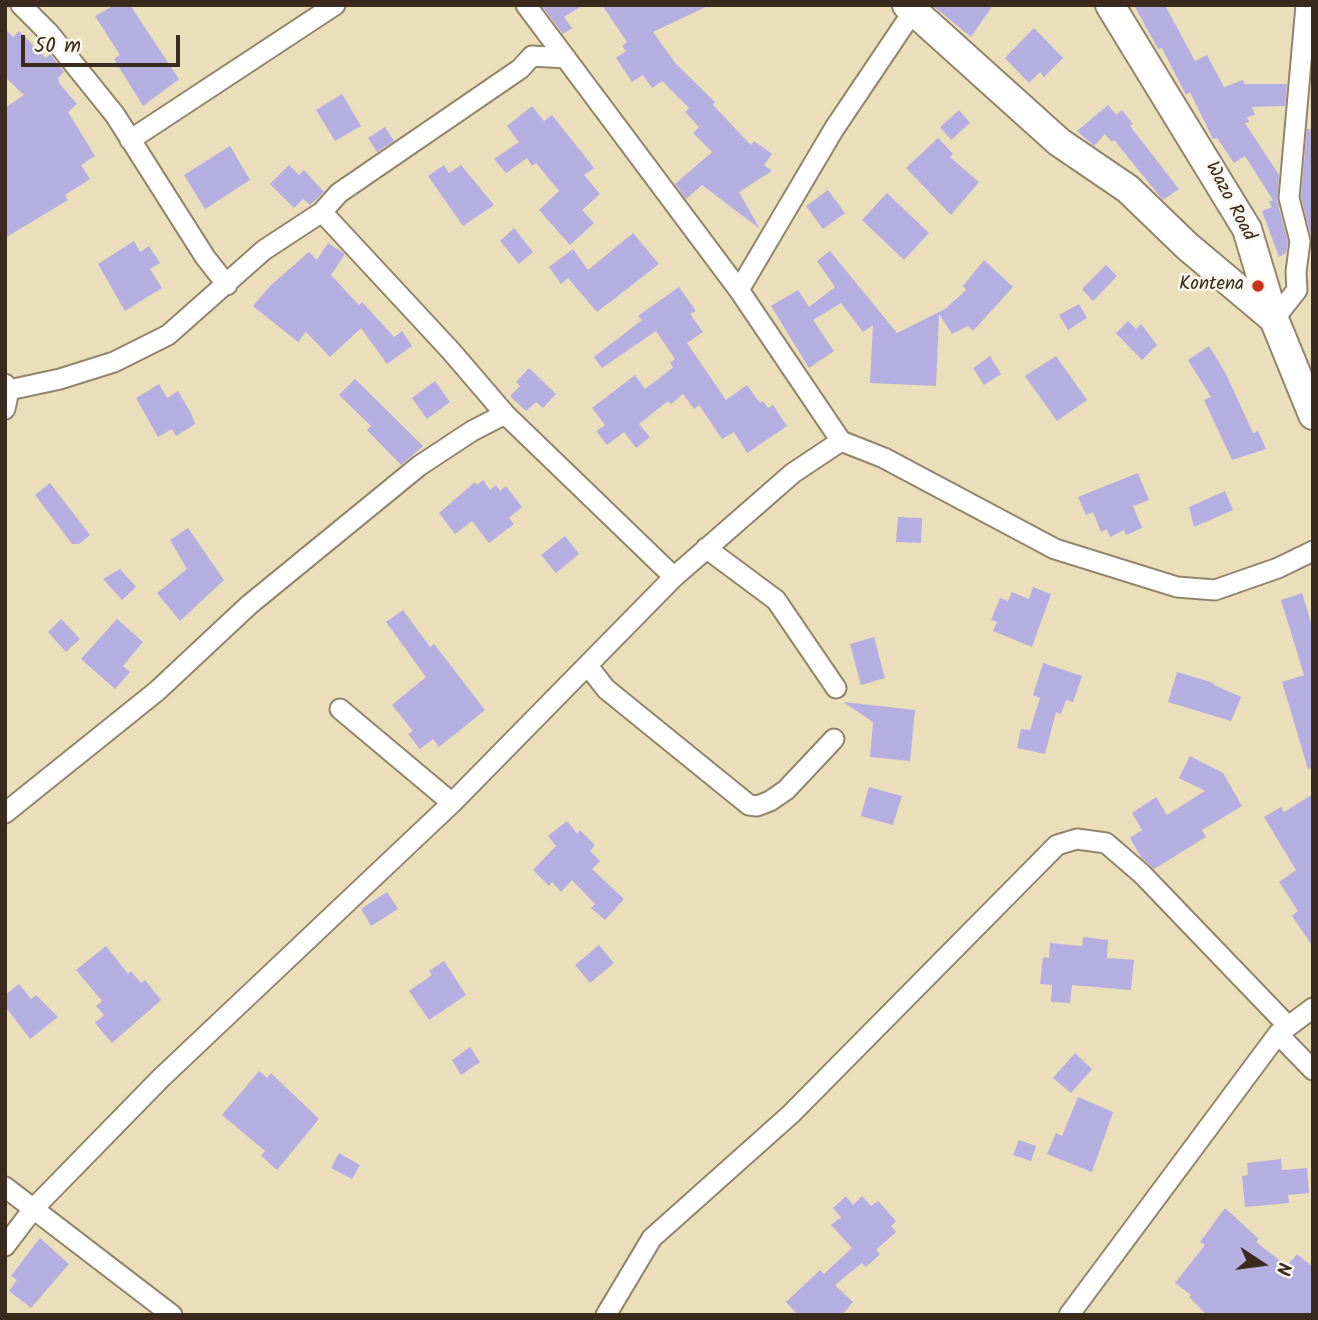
<!DOCTYPE html>
<style>
body{margin:0}
#map{position:relative;width:1318px;height:1320px;overflow:hidden;background:#ebdebb;font-family:Kalam,sans-serif}
canvas{display:block}
.frame{position:absolute;inset:0;border:7px solid #3b2a1e;pointer-events:none}
.north{position:absolute;left:1227px;top:1229px;width:70px;height:70px;-webkit-text-stroke:5px #fbf7ec;paint-order:stroke;rotate:103deg;font-size:19px;font-weight:700;line-height:28px;text-align:center;color:#3b2a1e}
.north::after{content:'';display:block;margin:auto;width:24px;height:32px;background:#3b2a1e;clip-path:polygon(50% 0,100% 100%,50% 72%,0 100%)}
.scale{position:absolute;left:21px;top:35px;width:159px;height:32px;box-sizing:border-box;border:4px solid #3b2a1e;border-top:0;padding-left:9px;font-size:21px;line-height:24px;white-space:nowrap;color:#3b2a1e;-webkit-text-stroke:5px #fbf7ec;paint-order:stroke}
</style>
<div id="map">
<canvas width="1318" height="1320"></canvas>
<div class="frame"></div>
<div class="north">N</div>
<div class="scale">50 m</div>
</div>
<script>
const c = document.querySelector('canvas').getContext('2d');
c.lineJoin = 'round';
function fillPath(path, color) {
  c.fillStyle = color;
  c.fill(path, 'evenodd');
}
function poly(rows) {
  const path = new Path2D();
  for (const r of rows) {
    path.moveTo(r[0], r[1]);
    for (let i = 2; i < r.length; i += 2) path.lineTo(r[i], r[i + 1]);
  }
  return path;
}
function trace(path, color, width, dash) {
  c.strokeStyle = color;
  c.lineWidth = width;
  c.lineCap = dash ? 'butt' : 'round';
  c.setLineDash(dash || []);
  c.stroke(path);
}
function label(font, color, halo, rows, align = 'center') {
  c.font = font + ' Kalam,sans-serif';
  c.lineWidth = 5;
  c.setLineDash([]);
  c.textBaseline = 'middle';
  c.strokeStyle = halo;
  c.fillStyle = color;
  for (const [text, x, y, turn = 0] of rows) {
    c.save();
    c.translate(x, y);
    c.rotate((+turn || 0) * Math.PI / 180);
    c.textAlign = isNaN(turn) ? turn : align;
    if (halo) c.strokeText(text, 0, 0);
    c.fillText(text, 0, 0);
    c.restore();
  }
}
const building = poly([
 [115,5,130,5,179,79,143,106,114,59,120,55,95,16],
 [541,5,583,5,564,17,572,28,563,34],
 [602,5,710,5,653,32,676,64,715,102,713,105,751,145,754,141,772,154,764,165,772,171,739,192,760,229,702,185,686,199,675,184,712,152,693,133,699,127,685,112,689,108,662,81,652,88,643,75,632,82,616,58,626,51,622,46,627,42],
 [932,5,993,5,971,37],
 [1134,5,1165,5,1195,61,1207,55,1224,87,1243,80,1244,84,1287,84,1285,106,1252,107,1255,115,1247,117,1249,122,1245,123,1279,175,1277,201,1288,242,1286,253,1279,257,1262,211,1272,207,1269,202,1273,200,1245,156,1234,163,1217,138,1213,139,1190,92,1186,95,1162,48,1158,49],
 [1034,28,1063,58,1044,77,1040,72,1029,83,1005,58],
 [5,29,13,37,19,31,46,58,50,54,64,72,58,78,59,83,77,104,68,112,95,156,81,165,90,179,65,195,68,200,5,238,5,108,24,95,5,77],
 [342,94,361,126,335,141,316,110],
 [1108,105,1116,115,1122,110,1133,124,1130,126,1179,189,1163,200,1114,140,1112,142,1105,134,1094,146,1077,131],
 [532,106,544,121,552,115,594,168,584,175,600,194,582,210,594,223,570,245,539,210,559,191,536,163,532,166,527,158,506,173,494,159,519,142,507,126],
 [959,110,970,123,951,140,940,127],
 [385,127,394,141,377,152,368,138],
 [1307,129,1313,129,1312,240,1301,197],
 [938,138,953,154,950,157,979,182,951,215,906,168],
 [230,146,250,180,205,209,184,175],
 [289,165,299,175,304,170,324,192,310,205,303,199,294,208,270,184],
 [444,165,449,173,461,165,494,205,463,226,428,176],
 [828,190,845,213,823,229,806,206],
 [887,193,929,233,904,260,862,220],
 [514,228,533,252,519,264,500,241],
 [633,233,659,264,597,312,568,278,561,284,549,267,573,249,588,270],
 [134,241,140,252,149,246,160,263,150,269,162,288,125,311,98,264],
 [328,243,345,254,331,275,359,305,362,302,394,337,402,331,412,346,387,364,361,328,330,357,306,332,298,342,253,306,270,286,309,252,317,260],
 [830,251,897,333,945,309,966,290,963,286,984,260,1013,287,973,331,968,326,952,334,939,314,936,386,870,383,873,325,863,332,841,303,813,320,834,351,809,368,771,306,798,290,809,307,835,287,817,261],
 [1106,265,1117,276,1093,301,1082,289],
 [679,287,696,311,690,314,703,332,687,343,726,400,747,385,760,403,763,401,768,408,773,405,787,426,747,453,734,432,722,439,699,405,694,409,683,394,671,404,668,401,639,424,650,437,636,448,624,432,607,445,596,431,605,425,592,408,635,375,645,389,670,370,673,367,670,363,675,359,656,331,602,368,594,357,642,320,638,316],
 [1079,304,1087,318,1068,330,1059,315],
 [1128,321,1136,329,1141,324,1157,345,1142,360,1116,333],
 [1209,346,1225,372,1253,433,1258,431,1266,449,1232,460,1204,400,1211,397,1188,360],
 [990,356,1001,374,984,385,973,368],
 [1056,356,1087,400,1057,421,1025,376],
 [529,368,556,394,543,408,536,402,526,411,510,396,520,386,516,382],
 [355,379,423,446,401,465,367,430,371,426,339,395],
 [435,381,450,402,427,419,412,398],
 [159,384,167,398,178,391,192,415,195,424,176,436,172,429,158,437,136,398],
 [1138,473,1149,500,1133,506,1142,528,1126,535,1124,530,1110,537,1107,529,1101,532,1093,512,1086,515,1078,497],
 [483,480,490,490,496,485,500,491,506,486,522,507,509,518,514,524,489,543,472,521,455,534,439,513,475,482,477,485],
 [50,483,90,535,79,544,72,544,35,495],
 [1225,491,1233,510,1194,527,1189,507],
 [898,517,922,518,921,543,896,542],
 [188,528,224,580,180,621,157,593,187,569,170,540],
 [565,536,579,554,556,573,541,555],
 [120,569,136,587,122,600,103,579],
 [1033,587,1051,594,1032,647,993,631,997,622,991,620,1000,598,1008,601,1012,592,1029,599],
 [1302,593,1313,629,1313,768,1308,769,1282,682,1304,675,1281,600],
 [403,610,430,647,434,644,485,710,439,747,433,739,420,749,408,734,413,731,392,705,426,677,386,622],
 [61,619,80,639,66,652,48,632],
 [117,619,143,642,123,666,130,672,115,689,81,659],
 [874,637,885,678,861,685,850,644],
 [1043,663,1082,676,1073,702,1066,700,1061,714,1056,712,1045,754,1017,748,1021,729,1030,730,1040,698,1033,695],
 [1177,672,1214,683,1214,685,1241,697,1231,721,1168,702],
 [843,702,915,710,910,761,870,757,873,722],
 [1190,756,1223,773,1242,806,1202,830,1206,837,1154,869,1141,857,1130,838,1142,830,1132,813,1156,797,1167,815,1205,791,1179,778],
 [869,787,902,796,893,825,861,816],
 [1313,794,1313,947,1292,916,1298,911,1279,882,1296,870,1264,817,1281,807,1284,812],
 [567,821,577,834,580,830,595,845,590,851,600,861,592,869,624,899,605,920,591,908,595,904,572,880,561,892,552,882,549,886,533,870,556,846,548,836],
 [387,892,398,909,371,926,361,909],
 [1083,937,1108,940,1107,958,1134,960,1131,990,1072,985,1070,1003,1051,1002,1052,985,1040,984,1043,957,1049,958,1050,943,1082,946],
 [599,945,614,963,590,983,575,965],
 [106,946,128,974,131,971,141,983,145,980,161,1000,112,1043,95,1023,104,1015,96,1006,102,1001,76,970],
 [444,961,466,995,429,1020,409,991,432,975,429,971],
 [19,984,31,999,36,995,58,1017,30,1039,5,1006,5,995],
 [470,1047,480,1062,461,1075,452,1060],
 [1075,1053,1092,1069,1071,1093,1053,1078],
 [259,1071,267,1078,271,1073,319,1119,277,1170,261,1156,265,1151,222,1115],
 [1078,1097,1113,1112,1092,1172,1047,1154,1056,1133,1062,1136],
 [1019,1140,1036,1146,1031,1161,1013,1155],
 [339,1153,360,1165,352,1179,331,1168],
 [1281,1159,1282,1170,1307,1168,1309,1193,1288,1195,1289,1203,1245,1207,1242,1176,1248,1175,1247,1163],
 [846,1196,853,1205,862,1196,871,1206,878,1201,896,1221,891,1226,896,1232,876,1250,880,1254,866,1267,862,1263,835,1285,853,1302,842,1315,798,1315,786,1302,820,1270,824,1274,852,1248,831,1225,841,1217,833,1208],
 [1225,1208,1259,1239,1256,1242,1287,1266,1297,1254,1313,1267,1313,1315,1207,1315,1189,1297,1191,1295,1175,1283,1205,1245,1200,1242],
 [40,1238,69,1264,31,1308,9,1291,17,1280,11,1276]
]);
const street = poly([
 [21,5,49,33,115,115,205,257,227,285],
 [526,5,739,290,841,441],
 [566,58,532,56,520,69,339,193,322,212,451,351,505,414,674,577],
 [130,140,335,5],
 [739,290,834,129,914,10],
 [1274,319,1297,290,1296,272,1300,241,1289,198,1306,5],
 [5,384,9,390,5,409],
 [9,390,60,379,114,362,168,335,264,250,322,212],
 [706,548,776,600,836,688],
 [588,666,606,689,749,805,757,806,770,801,786,790,834,739],
 [340,709,452,803],
 [5,813,157,691,249,605,419,466,472,431,505,414],
 [1278,1034,1313,1070],
 [5,1187,172,1315],
 [5,1246,34,1208,161,1078,452,803,674,577,793,473,841,441,884,458,1055,549,1177,587,1215,590,1278,568,1313,551],
 [606,1315,652,1238,791,1114,1057,845,1077,839,1106,843,1142,874,1288,1026],
 [1069,1315,1278,1034,1313,1008]
]);
const secondary = poly([
 [907,5,1059,142,1128,189,1187,246,1274,319],
 [1110,5,1247,229,1274,319,1313,415]
]);
const markers = [
 [1258,286,7,"#c8321e"]
];
const streetNames = [
 ["Wazo Road",1229,202,62]
];
const poiNames = [
 ["Kontena",1244,286]
];
fillPath(building, '#b5aee1');
trace(street, '#93846c', 23);
trace(secondary, '#93846c', 32);
trace(street, '#fff', 19);
trace(secondary, '#fff', 28);
for (const [x, y, r, color] of markers) {
  const dot = new Path2D();
  dot.arc(x, y, r, 0, 2 * Math.PI);
  c.fillStyle = color;
  c.fill(dot);
  trace(dot, '#fbf7ec', 2.5);
}
label('19px', '#3b2a1e', '#fbf7ec', streetNames);
label('19px', '#3b2a1e', '#fbf7ec', poiNames, 'right');
</script>
